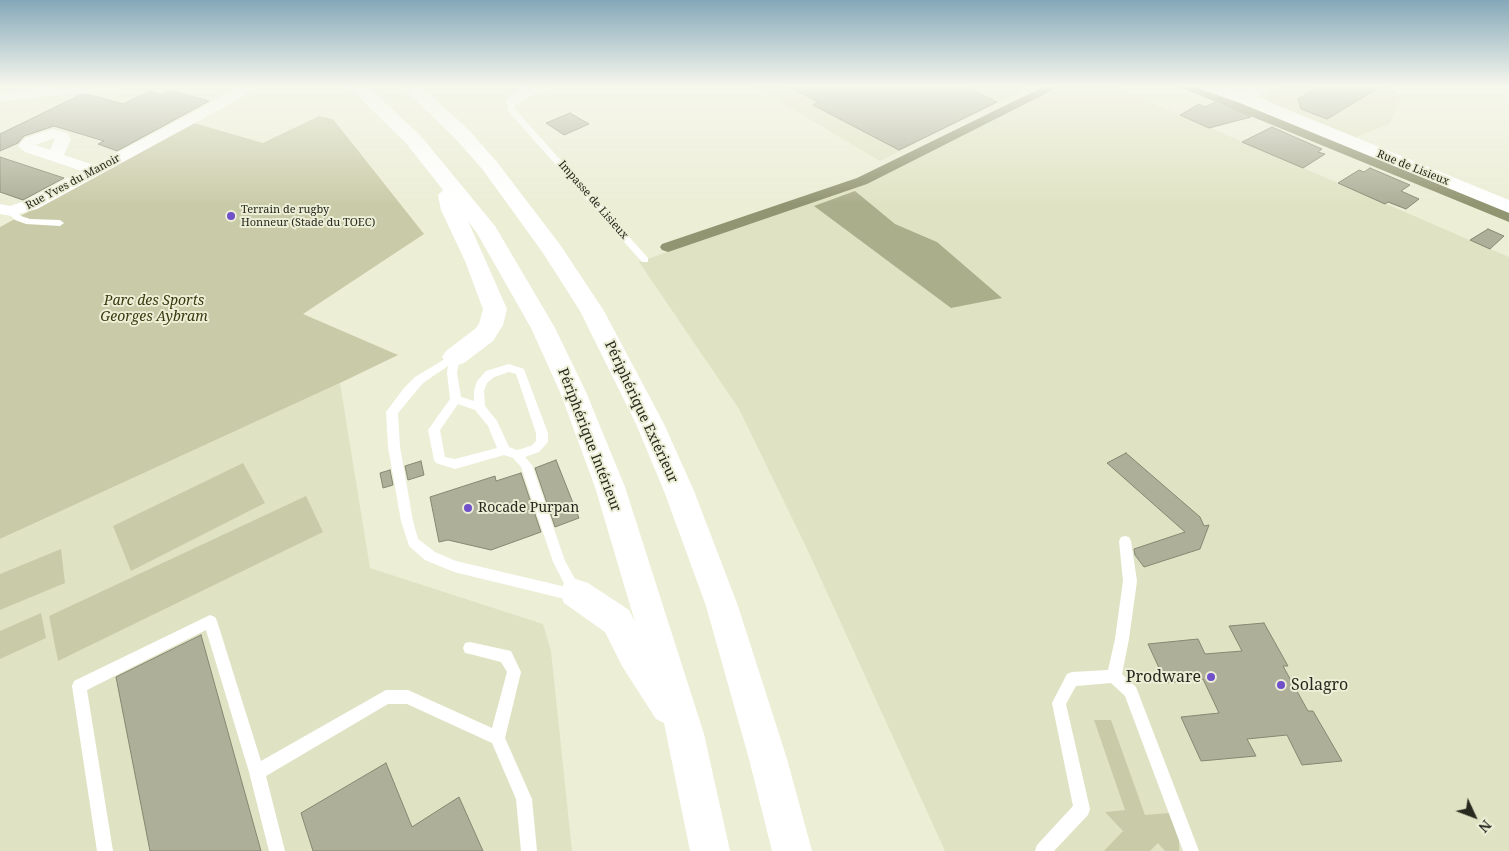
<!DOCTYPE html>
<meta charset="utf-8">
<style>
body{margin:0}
#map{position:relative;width:1509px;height:851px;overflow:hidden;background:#eceed6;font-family:"Noto Serif",serif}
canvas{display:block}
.north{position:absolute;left:1449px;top:791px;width:50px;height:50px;-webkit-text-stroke:4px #eceed6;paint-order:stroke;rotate:133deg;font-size:14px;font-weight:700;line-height:20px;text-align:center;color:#27281e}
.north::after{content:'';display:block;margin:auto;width:18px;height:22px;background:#27281e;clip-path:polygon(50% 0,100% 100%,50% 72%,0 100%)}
</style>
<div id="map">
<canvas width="1509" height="851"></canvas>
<div class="north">N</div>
</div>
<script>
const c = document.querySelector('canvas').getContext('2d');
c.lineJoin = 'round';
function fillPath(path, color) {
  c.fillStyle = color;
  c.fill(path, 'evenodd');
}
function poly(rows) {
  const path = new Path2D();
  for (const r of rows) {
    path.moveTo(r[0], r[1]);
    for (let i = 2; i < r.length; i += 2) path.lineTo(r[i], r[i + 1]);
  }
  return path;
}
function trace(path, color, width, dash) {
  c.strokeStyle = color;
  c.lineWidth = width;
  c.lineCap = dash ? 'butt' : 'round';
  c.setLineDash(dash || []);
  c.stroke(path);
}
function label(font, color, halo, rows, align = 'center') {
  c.font = font + ' "Noto Serif",serif';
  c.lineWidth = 4;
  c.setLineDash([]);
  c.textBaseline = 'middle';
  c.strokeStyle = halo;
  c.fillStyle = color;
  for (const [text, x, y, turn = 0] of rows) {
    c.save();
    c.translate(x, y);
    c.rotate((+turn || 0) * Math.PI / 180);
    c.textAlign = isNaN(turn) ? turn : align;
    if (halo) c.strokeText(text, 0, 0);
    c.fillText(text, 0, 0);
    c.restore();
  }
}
const built = poly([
 [752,85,1021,85,1028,88,880,161],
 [1065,85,1111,85,1509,257,1509,851,945,851,808,551,739,409,639,262,816,199,868,183],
 [1282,85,1385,85,1401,96,1390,124,1353,138,1268,103,1266,95],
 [340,383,370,568,543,624,551,651,572,851,0,851,0,539]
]);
const green = poly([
 [319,116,333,119,424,234,303,314,398,355,340,383,0,539,0,227,194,123,263,143],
 [243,463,265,503,131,571,113,526],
 [306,496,323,532,58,661,49,616],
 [61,549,65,583,0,610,0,574],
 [41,613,46,638,0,659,0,631],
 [1094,720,1111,720,1145,815,1169,813,1179,837,1179,851,1165,851,1158,843,1150,851,1104,851,1123,831,1105,812,1125,810]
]);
const forest = poly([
 [855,191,895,224,937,242,1002,298,951,308,814,206]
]);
const canal = poly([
 [1047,85,1063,85,867,184,674,250,668,252,662,250,660,247,662,244,857,178,1047,85],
 [1180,85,1197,85,1509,212,1509,222,1182,88,1180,85]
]);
const building = poly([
 [786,85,961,85,997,102,899,150,813,105,818,102,786,85],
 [1322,85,1383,85,1327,119,1301,109,1298,99,1322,85],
 [169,90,209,101,117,151,98,144,104,141,54,126,24,136,18,143,0,151,0,134,80,95,87,94,123,104,149,91,161,94,169,90],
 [1217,101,1251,117,1209,128,1180,115,1199,104,1205,107,1217,101],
 [570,113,589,124,564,135,546,123,570,113],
 [1272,127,1322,149,1318,152,1325,154,1303,168,1242,142,1272,127],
 [0,157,64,178,23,200,0,192,0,157],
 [1370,168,1410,185,1401,191,1419,199,1406,209,1388,202,1385,204,1338,183,1359,170,1364,172,1370,168],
 [1488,229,1504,236,1490,249,1470,240,1488,229],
 [1126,453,1200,517,1204,526,1209,525,1200,549,1144,567,1135,555,1134,549,1185,532,1107,463,1126,453],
 [556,460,579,518,555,527,535,468,556,460],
 [421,461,424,475,408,480,405,466,421,461],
 [390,470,393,485,383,488,380,473,390,470],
 [521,473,541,532,491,550,448,540,439,542,430,497,495,476,496,481,521,473],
 [1264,623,1288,666,1283,666,1308,711,1313,711,1342,761,1302,765,1287,735,1247,739,1256,756,1201,761,1181,717,1219,713,1203,679,1166,683,1148,644,1198,639,1205,654,1242,651,1229,626,1264,623],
 [201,635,261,851,150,851,116,677,201,635],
 [386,763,412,827,459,797,483,851,313,851,301,813,386,763]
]);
const lane = poly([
 [509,99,515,99,515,109,648,258,648,262,642,262,508,111,509,99],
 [11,208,21,216,30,219,60,220,64,223,60,226,26,224,15,220,8,213,8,209,11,208],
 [455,353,460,357,457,373,461,397,474,401,474,391,477,381,486,371,509,364,524,369,525,372,548,433,548,442,539,452,525,457,532,465,565,561,583,593,581,597,576,599,561,598,454,572,425,560,409,546,401,521,388,447,386,412,404,388,415,377,455,353],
 [448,366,447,373,450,399,428,430,434,460,436,463,455,469,504,455,513,458,521,467,553,562,566,587,456,561,435,552,418,539,413,521,400,447,398,413,423,383,448,366],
 [509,372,516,374,536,433,536,441,531,446,517,450,509,447,497,421,485,406,484,391,487,383,494,377,509,372],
 [458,404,475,410,488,426,497,448,455,459,445,457,440,430,458,404],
 [1125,536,1129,537,1131,541,1137,581,1129,639,1122,674,1136,687,1199,851,1183,851,1125,696,1111,683,1076,686,1066,704,1090,809,1088,815,1054,851,1035,851,1037,845,1073,806,1052,703,1067,674,1072,672,1108,670,1115,639,1123,581,1119,541,1121,537,1125,536],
 [210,615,215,617,217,621,261,761,386,690,408,690,492,728,507,672,501,662,470,654,465,653,463,648,465,643,470,642,511,651,521,672,505,738,532,799,537,851,521,851,516,799,492,743,407,704,388,704,266,776,285,851,269,851,249,772,206,630,87,690,113,851,97,851,72,686,74,681,210,615]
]);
const street = poly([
 [74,85,123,85,116,89,0,101,0,93,74,85],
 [239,85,255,85,239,99,37,209,11,216,0,214,0,204,10,206,25,201,82,171,25,152,18,146,25,138,52,129,67,133,71,139,64,155,94,165,229,93,239,85],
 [52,139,55,139,50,150,35,145,52,139],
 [533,85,553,85,551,88,530,96,517,104,507,104,505,101,520,90,533,85],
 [1255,85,1271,85,1251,102,1241,102,1239,99,1241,96,1255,85]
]);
const secondary = poly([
 [1197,85,1223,85,1252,95,1509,200,1509,213,1240,103,1200,89,1197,85]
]);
const highway = poly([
 [347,85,366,85,420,135,495,226,555,328,586,392,625,487,704,734,730,851,690,851,664,723,656,719,622,666,605,632,564,603,560,593,564,583,576,579,588,583,629,610,635,622,595,487,560,392,531,328,477,233,468,221,507,309,503,325,493,341,464,363,455,366,446,363,442,357,446,351,475,329,479,324,483,309,465,261,441,210,438,195,443,190,406,143,347,85],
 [400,85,419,85,469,130,497,162,561,246,604,311,664,424,694,491,738,606,787,759,812,851,772,851,749,759,706,606,664,491,636,424,580,311,543,253,483,170,455,138,400,85]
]);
const markers = [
 [231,216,5,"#7051ca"],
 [468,508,5,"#7051ca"],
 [1211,677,5,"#7051ca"],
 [1281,685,5,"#7051ca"]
];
const farStreetnames = [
 ["Rue de Lisieux",1413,168,22],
 ["Rue Yves du Manoir",73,182,-28],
 ["Impasse de Lisieux",593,200,49]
];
const farPoinames = [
 ["Terrain de rugby",241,210],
 ["Honneur (Stade du TOEC)",241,223]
];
const parkNames = [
 ["Parc des Sports",154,301],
 ["Georges Aybram",154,317]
];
const streetNames = [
 ["Périphérique Extérieur",641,412,65],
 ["Périphérique Intérieur",589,440,69]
];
const poiNames = [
 ["Rocade Purpan",478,508]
];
const nearPoinames = [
 ["Prodware",1201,677],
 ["Solagro",1291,685,"left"]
];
fillPath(built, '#e0e3c3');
fillPath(green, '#c9cba8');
fillPath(forest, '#abae8b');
fillPath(canal, '#929572');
fillPath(building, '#adaf98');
trace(building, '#868872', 1);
fillPath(lane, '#fff');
fillPath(street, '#fff');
fillPath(secondary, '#fff');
fillPath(highway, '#fff');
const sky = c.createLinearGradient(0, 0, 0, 204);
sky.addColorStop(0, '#85a8b9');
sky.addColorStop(0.42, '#f6f7ed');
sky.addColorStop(1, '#f6f7ed00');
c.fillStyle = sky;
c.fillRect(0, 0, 1509, 204);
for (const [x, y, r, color] of markers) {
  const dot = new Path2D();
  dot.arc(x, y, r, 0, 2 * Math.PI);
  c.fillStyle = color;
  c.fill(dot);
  trace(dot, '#eceed6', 2);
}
label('11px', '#27281e', '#eceed6', farStreetnames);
label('11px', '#27281e', '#eceed6', farPoinames, 'left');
label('italic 14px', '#383a0e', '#eceed6', parkNames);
label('14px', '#27281e', '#eceed6', streetNames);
label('14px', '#27281e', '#eceed6', poiNames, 'left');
label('16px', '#27281e', '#eceed6', nearPoinames, 'right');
</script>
